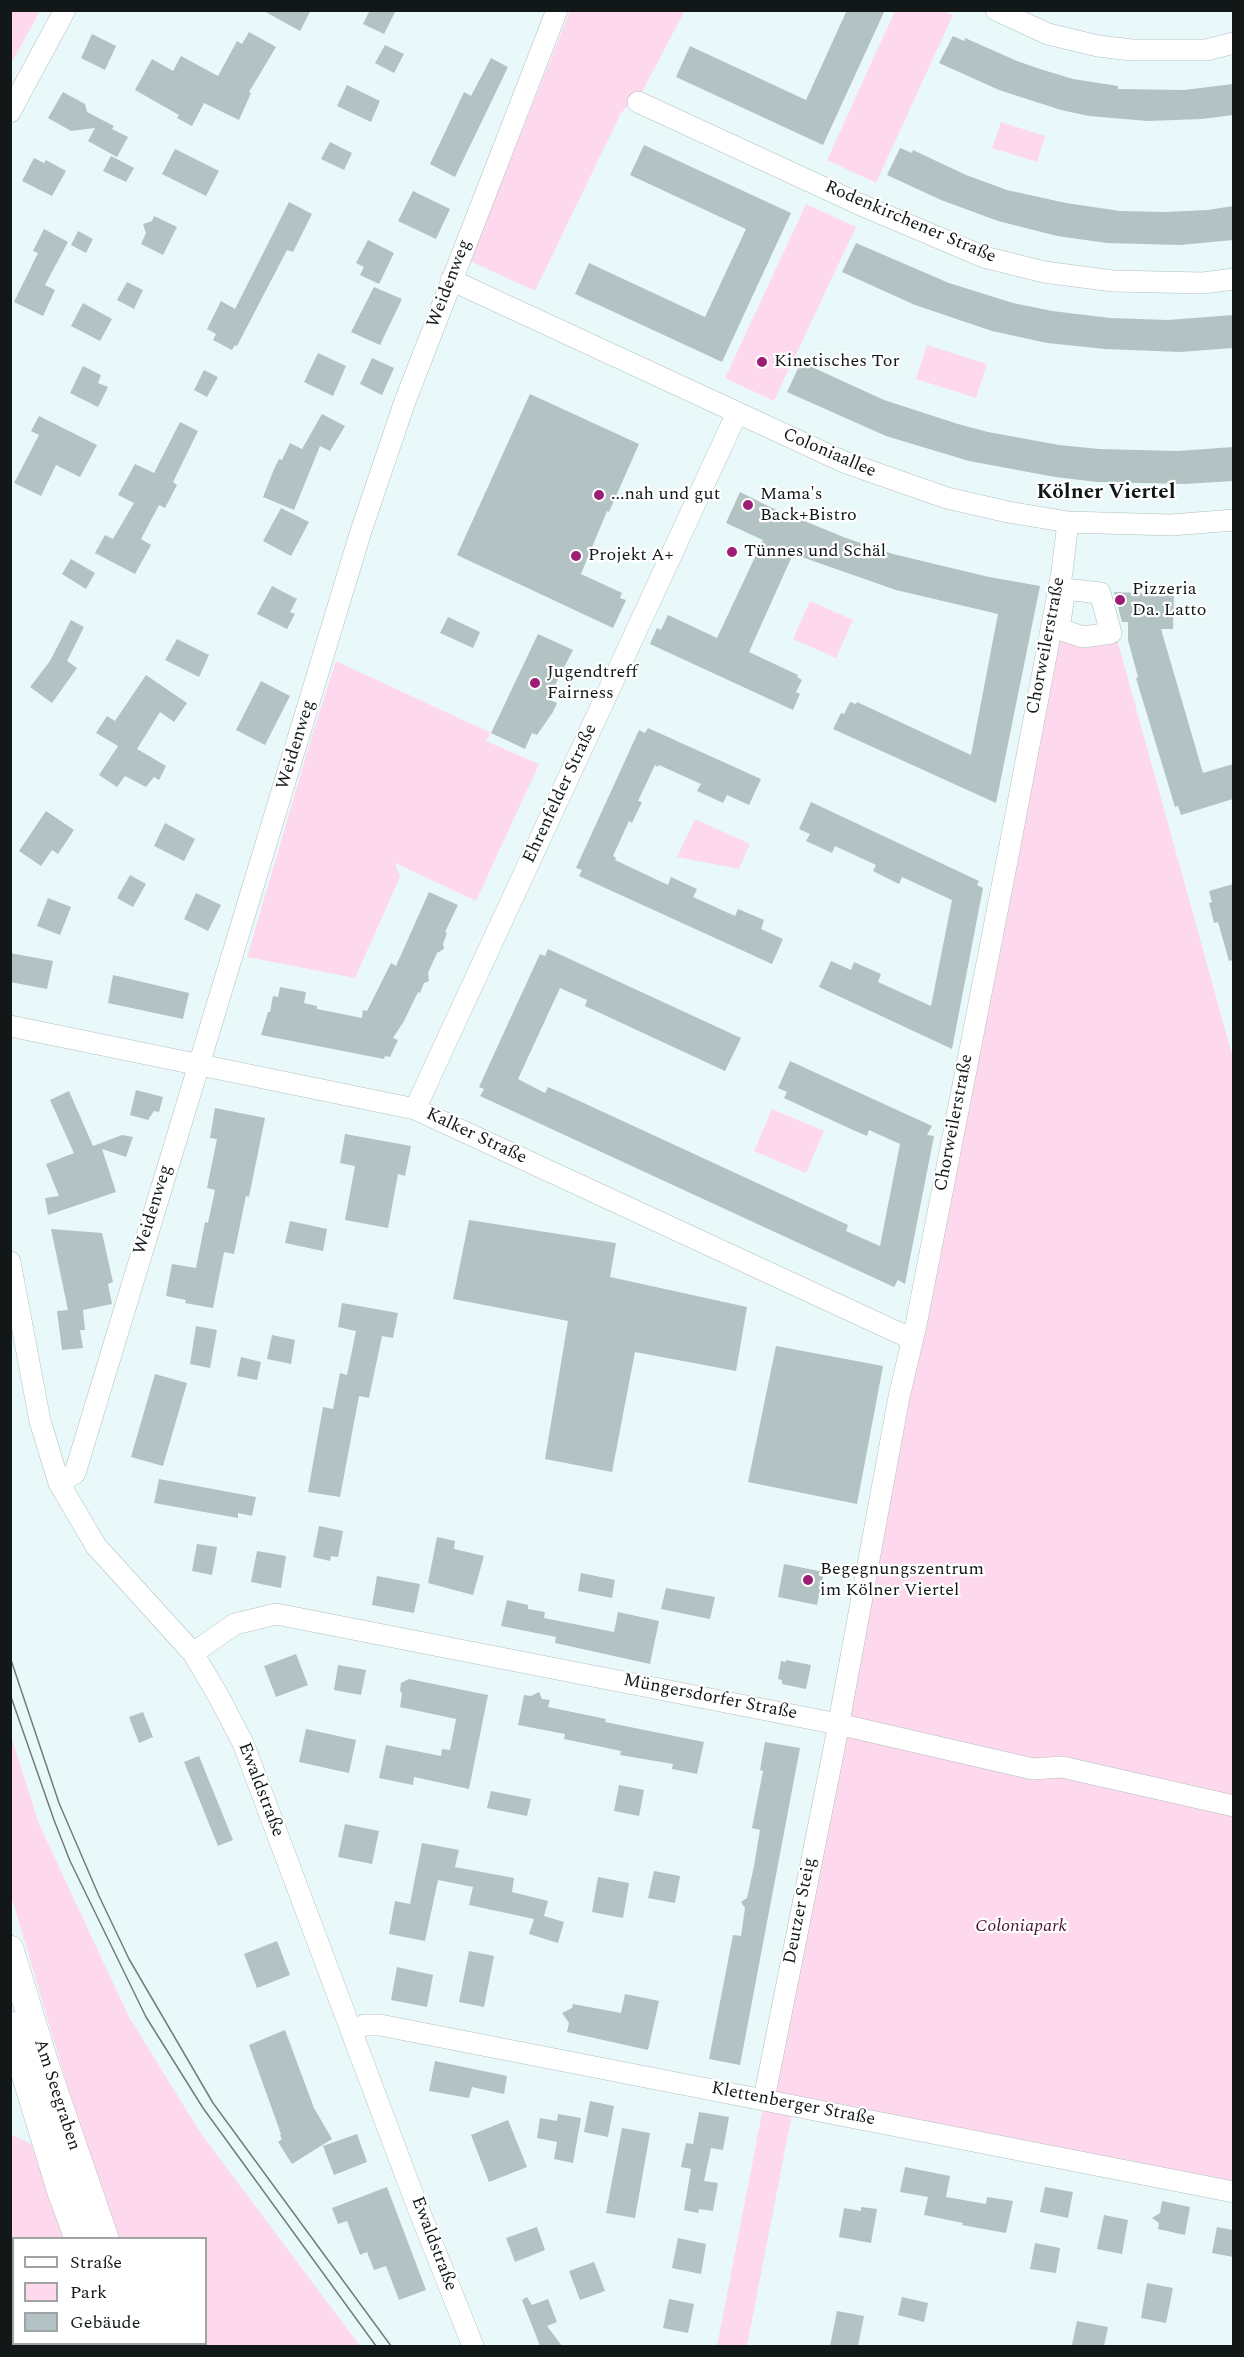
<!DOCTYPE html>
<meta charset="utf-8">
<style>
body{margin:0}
#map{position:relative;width:1244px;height:2357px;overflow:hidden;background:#e9f9fa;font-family:Spectral,serif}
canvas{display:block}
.frame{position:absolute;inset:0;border:12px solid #121818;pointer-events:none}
.legend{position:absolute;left:12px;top:2237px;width:195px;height:108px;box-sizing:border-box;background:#fff;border:2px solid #a0a3a3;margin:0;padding:8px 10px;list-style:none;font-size:18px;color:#121818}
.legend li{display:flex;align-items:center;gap:12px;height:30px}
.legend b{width:30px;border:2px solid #a0a3a3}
</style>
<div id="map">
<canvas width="1244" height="2357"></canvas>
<div class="frame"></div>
<ul class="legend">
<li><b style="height:8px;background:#fff"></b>Straße</li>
<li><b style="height:16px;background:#fed9ed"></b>Park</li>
<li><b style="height:16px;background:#b3c2c3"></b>Gebäude</li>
</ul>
</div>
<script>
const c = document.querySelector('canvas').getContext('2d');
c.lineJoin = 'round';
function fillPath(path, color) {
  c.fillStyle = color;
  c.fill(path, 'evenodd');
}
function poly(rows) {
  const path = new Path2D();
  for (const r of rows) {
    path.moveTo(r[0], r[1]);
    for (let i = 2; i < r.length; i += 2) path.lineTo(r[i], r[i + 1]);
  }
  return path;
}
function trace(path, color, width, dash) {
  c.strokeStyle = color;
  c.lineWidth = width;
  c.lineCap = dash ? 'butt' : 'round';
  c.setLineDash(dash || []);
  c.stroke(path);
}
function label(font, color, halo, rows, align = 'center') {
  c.font = font + ' Spectral,serif';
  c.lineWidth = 4.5;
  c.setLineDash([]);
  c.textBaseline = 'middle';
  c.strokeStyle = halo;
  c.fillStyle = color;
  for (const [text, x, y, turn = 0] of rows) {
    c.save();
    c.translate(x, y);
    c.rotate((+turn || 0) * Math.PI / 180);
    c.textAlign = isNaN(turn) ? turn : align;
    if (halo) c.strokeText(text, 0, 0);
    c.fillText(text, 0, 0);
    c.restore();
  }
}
const green = poly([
 [672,10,684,12,643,90,621,113,535,291,470,261,570,11],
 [10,11,40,11,12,62,10,61],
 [895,11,942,11,953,15,876,183,827,160],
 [1001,122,1045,136,1037,162,992,148],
 [806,204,856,227,774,401,725,378],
 [927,345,987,364,976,398,916,379],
 [810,601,853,620,836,658,793,639],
 [1059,630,1115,632,1233,1058,1233,2185,774,2095,914,1359],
 [336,661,491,733,486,741,539,764,476,901,395,863,400,877,355,978,247,957,311,739],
 [695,819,750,844,739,869,677,857],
 [772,1109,824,1131,806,1173,754,1151],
 [10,1733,39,1824,129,2017,202,2135,360,2346,157,2346,156,2344,206,2344,206,2238,119,2238,75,2112,11,1895],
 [763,2108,792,2114,747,2346,717,2346],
 [10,2134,31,2144,66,2238,14,2238,14,2344,105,2344,106,2346,11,2346]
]);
const building = poly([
 [262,10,311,10,300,31],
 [370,10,396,10,384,34,363,24],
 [847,10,885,10,823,145,676,77,690,46,806,100],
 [249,32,276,47,249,92,251,93,239,120,204,103,192,126,177,118,179,115,135,90,152,59,173,71,181,56,218,76,237,41,242,44],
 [92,34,116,46,105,70,81,58],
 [953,36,964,41,965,38,1017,61,1040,69,1073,79,1118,86,1118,89,1184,90,1233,84,1233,115,1202,119,1148,121,1089,116,1061,110,999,90,939,63],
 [385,45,404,54,394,73,375,63],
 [491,58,508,67,455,177,430,164,464,92,471,96],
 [347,85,380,101,371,122,337,106],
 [63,92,85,104,87,112,114,126,112,129,128,137,117,157,88,141,95,128,71,131,48,118],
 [330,142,352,153,344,170,321,159],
 [644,145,791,213,722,362,575,294,589,263,705,317,746,229,630,175],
 [900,148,912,153,913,150,966,175,1007,190,1066,203,1120,211,1165,212,1208,210,1233,206,1233,240,1180,245,1107,243,1057,236,998,221,941,200,887,175],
 [175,149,219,171,206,196,162,174],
 [111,156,134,168,126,182,103,171],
 [34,158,44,163,46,160,66,171,52,196,22,181],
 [413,191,450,209,436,239,398,221],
 [289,202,312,214,293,252,287,250,237,346,235,345,232,350,213,340,216,334,207,329,221,301,235,309],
 [154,216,177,227,163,255,141,244,146,233,143,224,152,221],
 [44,229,68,242,45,285,55,290,43,316,14,302,38,253,33,251],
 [78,231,93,239,86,253,71,245],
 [368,240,394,253,379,284,360,275,364,267,356,263],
 [856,243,949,283,1013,303,1052,311,1110,318,1168,320,1233,315,1233,348,1180,352,1105,349,1047,343,992,331,915,305,842,272],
 [127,282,143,290,134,309,117,300],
 [374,287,402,299,380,345,351,332],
 [83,303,112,319,100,341,71,326],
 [318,353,346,366,333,396,304,382],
 [372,358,394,368,382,395,360,384],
 [801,362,884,400,958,424,988,432,1059,445,1099,449,1178,451,1233,447,1233,481,1185,484,1097,482,1055,477,969,461,886,436,787,392],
 [83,366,101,375,98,383,108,387,98,407,70,393],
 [204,370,218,377,207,397,194,390],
 [530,394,639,444,609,512,607,511,581,574,622,593,620,598,626,600,613,628,457,555],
 [322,414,345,426,330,451,320,446,294,510,263,497,274,469,279,459,282,460,290,443,302,449],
 [39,416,97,445,80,477,56,465,41,496,14,483,39,435,31,431],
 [180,422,198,431,173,482,177,485,165,508,159,505,141,539,151,545,135,574,95,553,105,535,113,539,134,503,118,495,135,464,154,473],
 [740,492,770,507,846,538,893,554,989,577,1040,586,996,803,833,729,841,713,844,714,850,702,856,704,857,702,971,755,998,614,896,590,793,554,749,652,798,675,797,677,802,680,796,692,800,694,793,710,650,644,657,628,661,630,668,615,717,638,763,540,726,523],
 [281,508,309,522,291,556,263,541],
 [71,559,95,573,86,589,62,574],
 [272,586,297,599,290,612,295,614,287,629,257,614],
 [1114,592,1174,594,1173,629,1161,629,1203,773,1233,764,1233,799,1181,815,1178,806,1175,807,1136,678,1138,677,1128,640,1128,622,1122,622],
 [448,617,480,632,473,648,440,633],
 [71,620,84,627,67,661,77,668,52,703,30,687,50,661],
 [538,634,573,650,548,699,557,703,553,712,537,735,532,733,525,749,491,733],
 [177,639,209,655,199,677,165,660],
 [146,675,187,703,174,722,160,712,137,749,166,766,159,780,154,777,146,787,125,776,117,787,99,775,118,746,96,733,107,716,115,721],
 [261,681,290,696,265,745,236,730],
 [648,728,761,779,749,805,727,795,723,803,697,791,701,784,659,765,658,767,655,765,638,801,642,802,632,823,629,821,613,856,616,858,615,860,668,885,671,877,697,889,693,897,735,916,738,909,764,920,761,929,783,939,772,964,579,876,582,870,576,868,639,730,645,733],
 [811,802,979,881,977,885,983,888,952,1049,819,987,831,961,851,970,854,962,881,974,878,982,931,1006,952,900,902,877,899,884,873,871,876,865,835,846,832,853,806,841,810,834,799,829],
 [46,811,74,830,58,854,52,850,41,866,19,851],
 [165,823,195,839,184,861,154,846],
 [130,875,146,884,133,907,117,898],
 [1233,884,1233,960,1229,961,1218,922,1214,923,1209,903,1212,902,1209,891],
 [429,892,458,905,445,932,447,933,443,944,444,949,437,953,428,973,429,981,424,983,420,993,418,992,404,1021,393,1038,398,1040,390,1057,385,1056,384,1059,261,1035,268,1012,270,1012,273,996,278,997,280,987,306,992,304,1003,317,1006,317,1009,362,1018,363,1010,367,1011,391,963,396,966],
 [196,893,221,905,208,931,184,919],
 [48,898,71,907,60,935,37,926],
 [548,949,741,1038,725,1071,585,1006,587,1000,560,988,518,1079,545,1093,548,1087,562,1093,848,1225,846,1231,880,1246,900,1144,869,1130,867,1136,853,1130,784,1098,787,1092,778,1088,790,1061,932,1126,927,1135,934,1136,905,1284,898,1280,894,1287,480,1096,484,1089,479,1087,516,1006,540,954,545,956],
 [10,953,53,961,47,989,10,982],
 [113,975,189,993,183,1019,108,1003],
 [136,1090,163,1097,159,1112,154,1111,148,1120,130,1115],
 [69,1091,93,1146,122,1135,133,1137,126,1157,102,1149,116,1192,48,1215,45,1198,59,1196,46,1164,74,1153,50,1100],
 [215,1108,265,1118,249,1197,246,1196,234,1254,224,1252,213,1308,185,1303,186,1300,166,1296,172,1264,196,1268,205,1222,208,1223,215,1190,207,1188,217,1139,210,1138],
 [345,1134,411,1146,405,1176,398,1174,388,1228,345,1220,355,1166,340,1163],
 [469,1220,616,1243,610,1277,747,1307,736,1371,635,1352,612,1472,545,1459,568,1321,453,1299],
 [290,1221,327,1229,323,1251,285,1243],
 [51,1229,102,1233,113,1282,108,1284,112,1304,83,1310,85,1330,80,1330,83,1348,62,1350,57,1311,68,1310],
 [342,1303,398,1313,393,1338,382,1336,369,1398,359,1396,340,1497,308,1492,323,1407,333,1409,340,1373,347,1375,356,1331,338,1327],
 [196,1326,217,1330,210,1368,190,1364],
 [272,1335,295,1340,291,1364,267,1359],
 [776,1346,883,1366,857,1504,748,1482],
 [241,1357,261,1362,257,1380,237,1376],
 [155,1374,187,1383,163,1466,131,1457],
 [159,1479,256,1497,252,1516,238,1513,238,1518,154,1503],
 [319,1526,343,1531,338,1557,331,1556,330,1561,313,1557],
 [437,1537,455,1541,454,1549,484,1556,473,1595,428,1583],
 [197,1544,217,1547,212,1575,192,1571],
 [257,1551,286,1556,281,1588,251,1582],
 [784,1564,824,1572,817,1605,778,1597],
 [581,1573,615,1580,612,1598,578,1591],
 [377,1576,420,1584,414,1613,372,1605],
 [666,1588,715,1597,710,1619,661,1609],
 [507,1600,528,1605,528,1609,545,1612,544,1618,614,1632,618,1612,659,1621,650,1664,555,1643,556,1637,501,1626],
 [296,1654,308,1685,276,1697,264,1666],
 [786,1660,811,1665,806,1689,782,1684,782,1680,778,1679,781,1661,786,1662],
 [338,1665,366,1670,361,1695,334,1690],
 [409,1679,488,1695,469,1789,414,1777,413,1785,379,1778,386,1745,441,1756,442,1749,450,1750,456,1719,400,1707,402,1694,400,1690,401,1683],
 [539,1692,542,1699,550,1700,548,1707,606,1719,605,1722,704,1742,697,1774,672,1769,673,1764,620,1755,621,1751,564,1739,565,1734,518,1725,524,1695,531,1696],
 [143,1712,153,1737,139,1743,129,1717],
 [306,1729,356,1740,349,1773,299,1762],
 [765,1742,800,1748,740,2065,709,2059,733,1935,741,1936,745,1908,741,1902,747,1898,754,1866,760,1830,752,1828,763,1771,760,1770],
 [199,1756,233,1840,218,1846,184,1762],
 [619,1785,644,1790,639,1816,614,1811],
 [491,1791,531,1799,527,1816,487,1808],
 [345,1824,379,1831,372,1864,338,1857],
 [422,1843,459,1850,455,1867,514,1878,512,1892,548,1901,544,1916,564,1922,558,1943,529,1934,534,1919,469,1905,473,1887,438,1880,425,1941,389,1934,395,1901,410,1904],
 [654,1871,680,1876,675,1903,648,1898],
 [598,1877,629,1883,623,1918,592,1912],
 [277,1941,290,1975,257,1988,244,1954],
 [469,1951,494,1956,484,2007,459,2002],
 [397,1967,433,1975,427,2007,391,2000],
 [625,1994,659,2001,648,2050,567,2032,569,2023,562,2013,572,2008,573,2004,621,2013],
 [285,2030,314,2108,332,2139,292,2164,278,2142,282,2139,280,2135,281,2134,249,2045],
 [435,2061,507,2076,504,2094,472,2087,469,2098,429,2091],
 [590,2101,614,2106,608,2137,584,2132],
 [699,2112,729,2117,723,2150,711,2148,704,2181,718,2183,713,2211,699,2209,698,2213,684,2210,691,2169,681,2167,686,2143,693,2144],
 [558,2114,581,2118,573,2163,554,2159,557,2142,537,2138,540,2118,557,2121],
 [508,2120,527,2167,489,2182,471,2135],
 [622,2128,650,2133,635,2218,606,2213],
 [357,2134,367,2162,334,2175,323,2146],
 [905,2167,950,2176,946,2197,986,2204,987,2197,1013,2201,1006,2233,962,2225,963,2223,924,2215,928,2197,900,2192],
 [387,2187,426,2290,399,2300,386,2266,374,2270,367,2252,360,2255,347,2221,338,2224,332,2208],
 [1045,2187,1073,2192,1068,2218,1040,2212],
 [1162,2201,1190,2207,1185,2235,1158,2229,1159,2223,1152,2218,1160,2213],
 [861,2207,877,2209,871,2243,839,2237,844,2208,861,2211],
 [1104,2215,1128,2220,1122,2254,1097,2249],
 [537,2227,545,2250,515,2262,506,2238],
 [1217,2227,1233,2230,1233,2257,1212,2253],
 [678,2238,706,2244,701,2274,672,2268],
 [1035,2243,1060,2248,1056,2273,1030,2269],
 [594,2262,605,2291,580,2300,569,2271],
 [1147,2283,1173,2288,1166,2323,1141,2318],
 [527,2297,532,2305,548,2299,557,2322,547,2326,562,2346,540,2346,522,2300],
 [902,2297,928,2303,924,2322,898,2315],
 [669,2299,694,2304,688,2333,663,2328],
 [837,2311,864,2316,858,2346,830,2346],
 [1077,2321,1108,2327,1104,2346,1072,2345]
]);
const minor = poly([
 [996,10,1048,34,1098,46,1132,50,1206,50,1234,43],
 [638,102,859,204,984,257,1044,272,1113,281,1203,283,1234,279],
 [10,112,65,10],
 [451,280,844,462,947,498,1008,512,1068,522,1171,525,1234,520],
 [1065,589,1100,593,1111,633,1083,637,1059,629,1065,589],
 [10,1026,415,1109,912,1339],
 [415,1109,737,413],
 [10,1262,40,1421,59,1483,96,1546,193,1653,219,1697,243,1743,416,2203,473,2346],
 [59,1483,75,1473,361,531,404,404,557,10],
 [193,1653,235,1624,276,1614,838,1724,1033,1769,1062,1767,1234,1806],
 [353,2030,365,2025,380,2025,1234,2192],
 [764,2099,834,1749,899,1397,916,1325,1008,856,1062,572,1068,522]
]);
const major = poly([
 [10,1949,46,2067,105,2238],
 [10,2025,61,2192,78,2238],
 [117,2344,118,2346],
 [143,2344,144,2346]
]);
const tram = poly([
 [10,1657,59,1803,99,1896,129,1959,213,2103,391,2346],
 [10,1694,54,1820,70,1861,146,2017,203,2108,376,2346]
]);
const markers = [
 [762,362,6,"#9c1e74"],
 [599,495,6,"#9c1e74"],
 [748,505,6,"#9c1e74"],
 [732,552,6,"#9c1e74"],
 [576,556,6,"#9c1e74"],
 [1120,600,6,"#9c1e74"],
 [535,683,6,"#9c1e74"],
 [808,1580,6,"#9c1e74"]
];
const streetNames = [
 ["Rodenkirchener Straße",910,223,23],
 ["Weidenweg",450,284,-69],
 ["Coloniaallee",829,454,23],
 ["Chorweilerstraße",1047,646,-79],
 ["Weidenweg",297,745,-73],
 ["Ehrenfelder Straße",561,794,-65],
 ["Chorweilerstraße",955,1123,-79],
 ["Kalker Straße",476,1137,25],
 ["Weidenweg",154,1210,-73],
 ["Müngersdorfer Straße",710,1698,11],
 ["Ewaldstraße",260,1790,69],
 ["Deutzer Steig",801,1911,-79],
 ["Am Seegraben",56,2095,72],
 ["Klettenberger Straße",793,2105,11],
 ["Ewaldstraße",433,2244,69]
];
const poiNames = [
 ["Kinetisches Tor",774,362],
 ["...nah und gut",611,495],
 ["Mama's",760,495],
 ["Back+Bistro",760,516],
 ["Tünnes und Schäl",744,552],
 ["Projekt A+",588,556],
 ["Pizzeria",1132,590],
 ["Da. Latto",1132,611],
 ["Jugendtreff",547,673],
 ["Fairness",547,694],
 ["Begegnungszentrum",820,1570],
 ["im Kölner Viertel",820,1591]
];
const parkNames = [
 ["Coloniapark",1021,1927]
];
const quarterNames = [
 ["Kölner Viertel",1106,494]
];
fillPath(green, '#fed9ed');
fillPath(building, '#b3c2c3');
trace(minor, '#b0bfc0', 22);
trace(major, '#b0bfc0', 28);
trace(minor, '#fff', 21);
trace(major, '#fff', 27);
trace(tram, '#717c7c', 1.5);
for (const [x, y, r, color] of markers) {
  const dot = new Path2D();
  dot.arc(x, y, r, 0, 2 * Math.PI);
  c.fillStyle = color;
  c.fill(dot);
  trace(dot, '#fff', 2);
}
label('18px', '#121818', '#fff', streetNames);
label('18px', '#121818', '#fff', poiNames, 'left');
label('italic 18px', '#490f35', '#fff', parkNames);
label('bold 21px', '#121818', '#fff', quarterNames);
</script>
